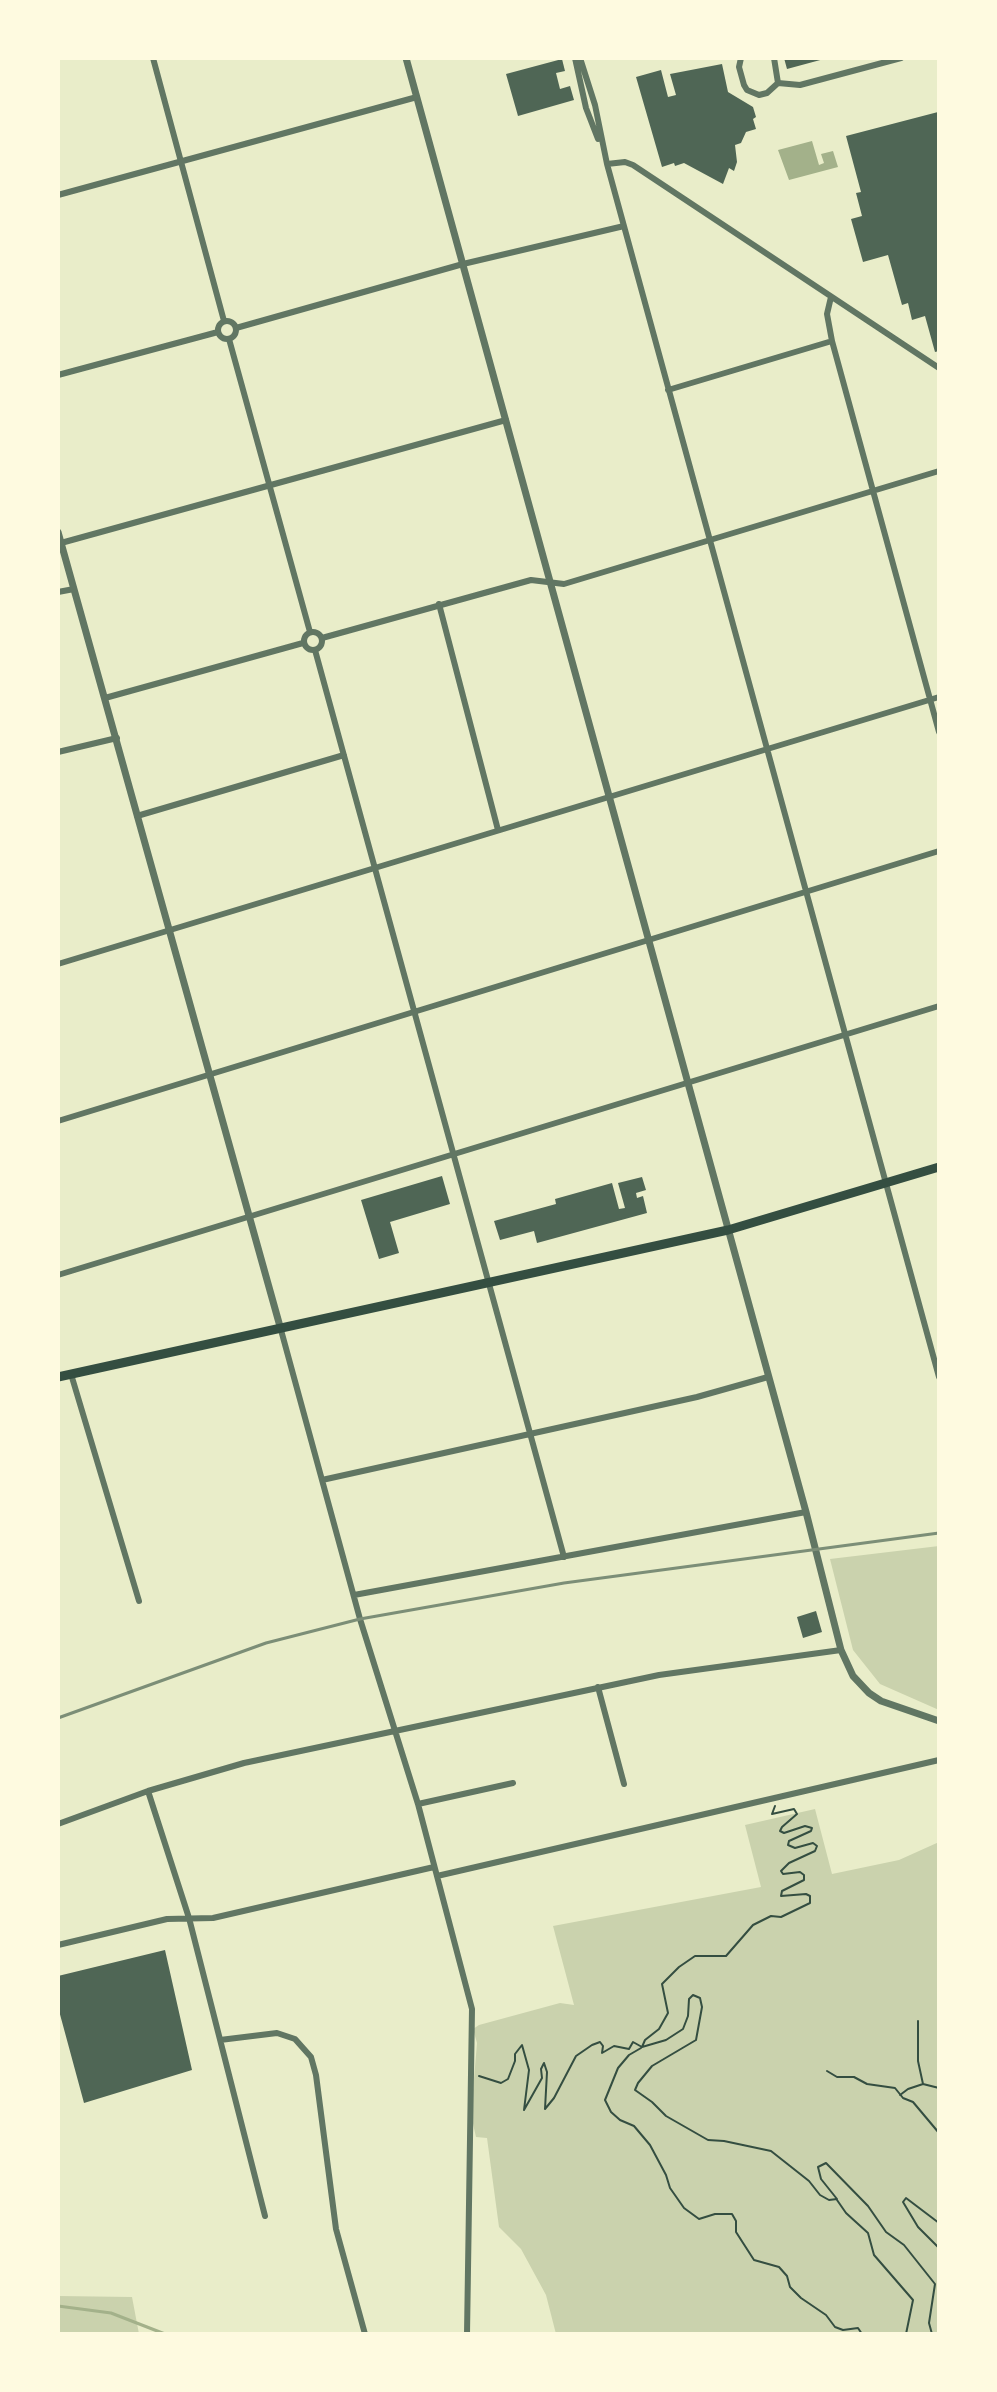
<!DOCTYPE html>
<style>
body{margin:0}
#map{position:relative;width:997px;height:2392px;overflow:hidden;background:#e9edc9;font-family:"Space Grotesk",sans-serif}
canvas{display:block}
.frame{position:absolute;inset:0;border:60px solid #fefae0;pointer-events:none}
</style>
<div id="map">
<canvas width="997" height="2392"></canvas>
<div class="frame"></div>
</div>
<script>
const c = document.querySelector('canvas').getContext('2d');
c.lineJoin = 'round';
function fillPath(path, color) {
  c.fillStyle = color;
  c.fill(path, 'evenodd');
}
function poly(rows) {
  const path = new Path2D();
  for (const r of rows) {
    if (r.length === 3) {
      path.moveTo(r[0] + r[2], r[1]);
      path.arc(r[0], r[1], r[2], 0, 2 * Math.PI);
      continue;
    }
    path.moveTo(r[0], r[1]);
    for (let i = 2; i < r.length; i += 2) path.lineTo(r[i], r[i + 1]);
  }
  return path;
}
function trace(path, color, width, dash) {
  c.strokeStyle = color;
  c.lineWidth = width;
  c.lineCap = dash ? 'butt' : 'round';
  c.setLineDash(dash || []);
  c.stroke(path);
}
const green = poly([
 [939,1546,939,1710,880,1684,853,1650,830,1559],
 [815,1809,832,1874,899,1860,939,1842,939,2334,556,2334,546,2295,521,2249,499,2227,487,2138,476,2137,471,2115,477,2043,473,2029,479,2025,560,2003,574,2005,553,1926,761,1887,745,1825],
 [58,2296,132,2297,139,2334,58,2334]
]);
const water = poly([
 [812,141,819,165,824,163,821,154,833,151,838,167,789,180,778,150]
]);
const stream = poly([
 [58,2306,111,2313,165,2334]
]);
const building = poly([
 [784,58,824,58,824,59,787,69],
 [562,59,565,71,556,73,560,89,570,86,574,100,518,116,506,74],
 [722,64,728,92,753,107,756,117,753,119,756,129,746,132,741,143,735,145,737,162,734,171,729,168,723,184,684,163,675,166,674,163,662,167,636,77,661,70,668,97,676,95,670,74],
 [938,112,939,351,935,352,925,316,912,320,908,303,902,305,888,255,863,262,851,219,862,216,856,193,861,192,846,136],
 [442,1176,450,1204,390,1222,399,1253,379,1259,361,1200],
 [642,1177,646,1190,636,1193,637,1198,643,1196,647,1213,537,1243,534,1231,500,1240,494,1221,556,1204,555,1199,612,1183,619,1209,625,1208,618,1183],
 [816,1611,822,1632,803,1638,797,1617],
 [165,1950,192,2070,84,2103,58,2007,58,1976]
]);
const path = poly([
 [775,1806,772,1814,794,1809,797,1814,782,1827,780,1831,784,1833,805,1826,812,1828,811,1831,789,1841,788,1845,795,1848,813,1843,817,1846,815,1851,789,1863,781,1871,783,1874,800,1872,804,1875,804,1880,782,1891,781,1896,806,1894,810,1896,810,1903,781,1917,771,1916,753,1925,726,1956,695,1956,679,1967,662,1984,668,2013,659,2029,645,2040,642,2047,666,2040,683,2029,688,2016,689,1999,693,1995,700,1998,702,2007,696,2040,652,2066,638,2083,635,2090,652,2102,666,2116,708,2140,724,2141,771,2151,809,2181,820,2195,829,2200,837,2199,821,2179,818,2167,826,2163,868,2206,886,2232,904,2245,935,2284,929,2323,932,2334],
 [918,2021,918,2061,923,2084],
 [641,2048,629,2055,618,2068,605,2100,611,2112,620,2120,634,2126,650,2145,666,2175,670,2188,684,2208,699,2219,715,2214,732,2214,736,2221,736,2232,754,2260,779,2267,787,2276,790,2287,801,2298,826,2315,835,2327,843,2330,858,2328,862,2334],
 [827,2071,837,2077,854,2077,867,2084,895,2088,903,2098,913,2102,939,2133],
 [479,2076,501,2083,508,2079,515,2061,515,2054,522,2045,529,2070,524,2110,542,2078,541,2069,544,2063,547,2072,545,2109,554,2098,576,2056,592,2045,600,2042,603,2046,602,2053,614,2046,629,2049,633,2042,642,2047],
 [900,2095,908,2089,923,2084,939,2088],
 [837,2200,846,2213,868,2233,874,2255,913,2300,906,2334],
 [939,2223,906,2198,903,2202,918,2227,939,2248]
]);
const minor = poly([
 [153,58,224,321],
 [575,58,586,108,598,139],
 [580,58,595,105,607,164,939,1377],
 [741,58,739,67,744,85,747,90,759,95,767,93,778,83,774,58],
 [778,83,800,85,901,58],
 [607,164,625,162,633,165,939,368],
 [58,195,417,97],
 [831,297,827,314,832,341,939,732],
 [227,330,9],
 [236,328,463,264,624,226],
 [229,339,310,632],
 [58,375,218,332],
 [668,390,832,341],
 [61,543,506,420],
 [58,592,74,589],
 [439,604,498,830],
 [313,641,9],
 [322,638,531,580,564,584,939,471],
 [315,650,564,1557],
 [105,698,303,643],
 [58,752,117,738],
 [137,816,344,755],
 [58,964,939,697],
 [58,1121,939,851],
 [58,1275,939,1006],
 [281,1330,360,1619,418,1804,472,2009,467,2334],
 [71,1374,139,1601],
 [322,1480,697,1397,768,1377],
 [354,1595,806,1512],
 [598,1687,624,1784],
 [148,1791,189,1918,265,2216],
 [418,1804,513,1783],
 [58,1824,148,1791,244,1763,659,1675,841,1650],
 [437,1876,939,1760],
 [58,1945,167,1919,213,1918,434,1867],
 [220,2040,277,2033,295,2039,311,2057,316,2075,336,2229,365,2334]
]);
const tertiary = poly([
 [406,58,806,1512,841,1650,853,1676,869,1693,881,1701,939,1721],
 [58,532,281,1330]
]);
const primary = poly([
 [58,1377,728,1230,939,1167]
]);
const rail = poly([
 [58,1718,266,1643,360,1619,564,1583,939,1533]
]);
fillPath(green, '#cad2ad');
fillPath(water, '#a3b18a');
trace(stream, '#a3b18a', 3);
fillPath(building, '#4f6655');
trace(path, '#344e41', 2);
trace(minor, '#617663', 6);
trace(tertiary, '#617663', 7);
trace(primary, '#344e41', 9);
trace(rail, '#7c8e77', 3);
</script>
